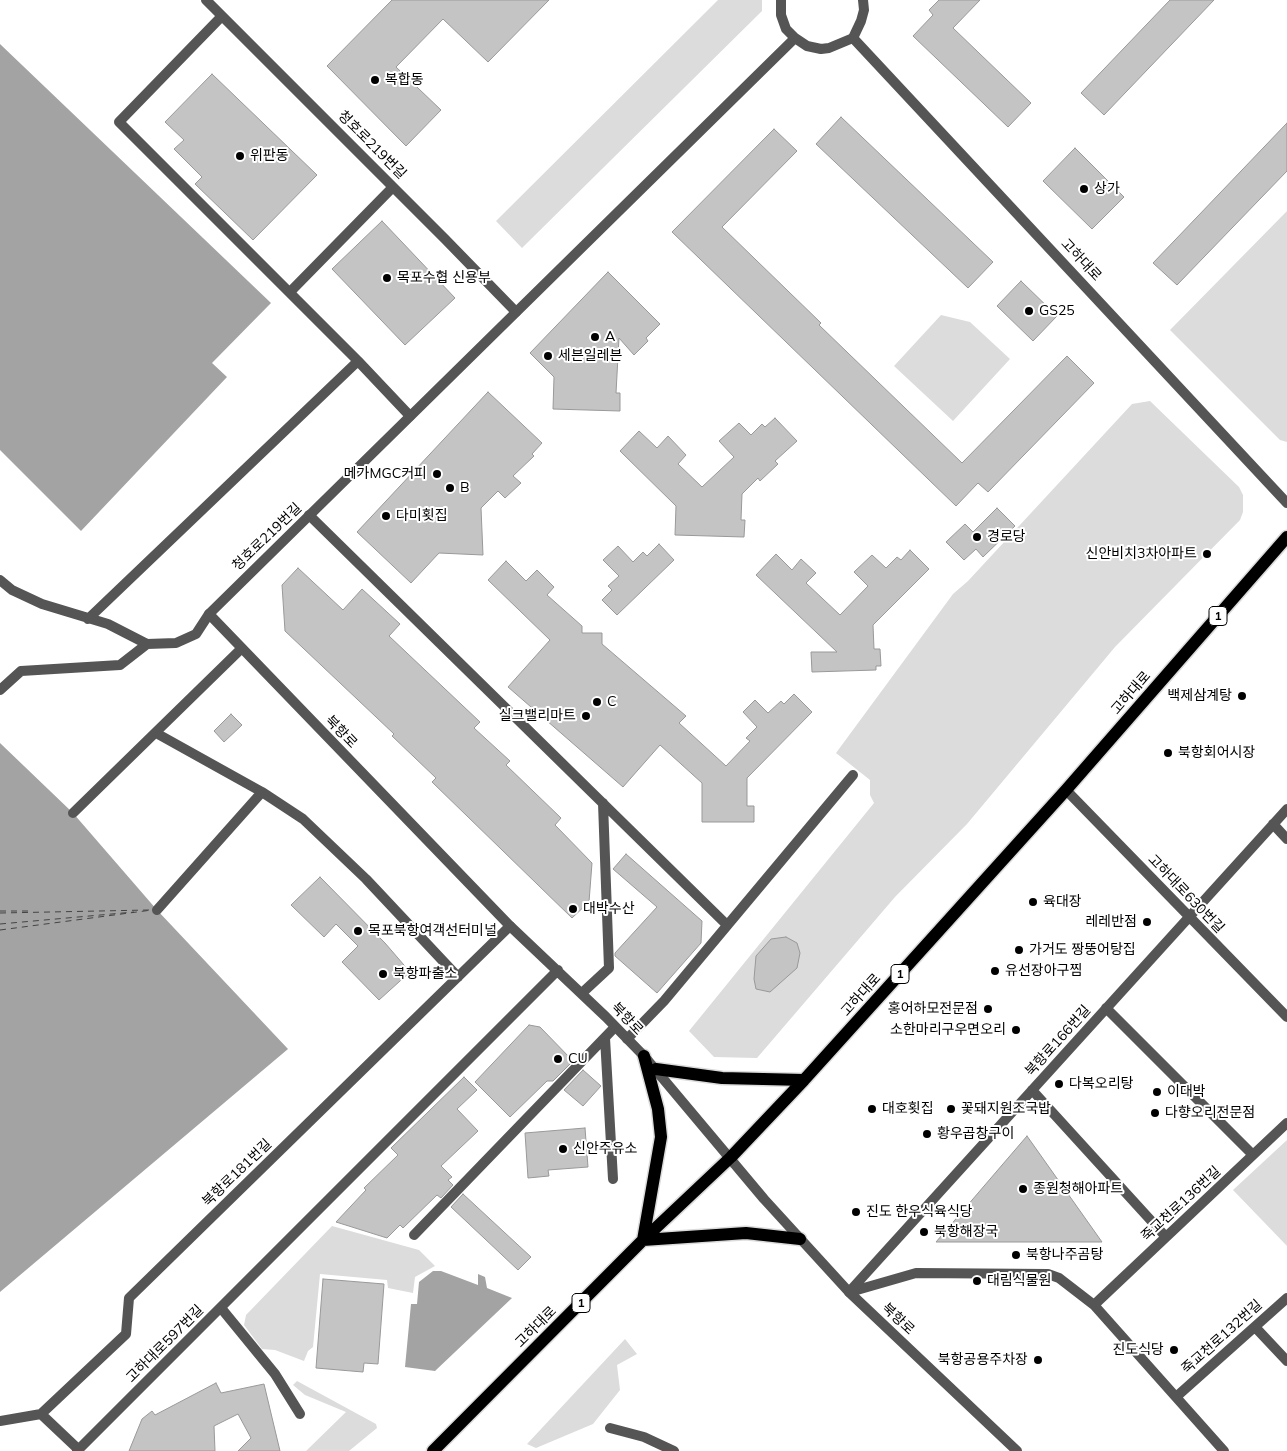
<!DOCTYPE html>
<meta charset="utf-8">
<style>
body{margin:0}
canvas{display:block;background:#fff}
</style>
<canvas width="1287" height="1451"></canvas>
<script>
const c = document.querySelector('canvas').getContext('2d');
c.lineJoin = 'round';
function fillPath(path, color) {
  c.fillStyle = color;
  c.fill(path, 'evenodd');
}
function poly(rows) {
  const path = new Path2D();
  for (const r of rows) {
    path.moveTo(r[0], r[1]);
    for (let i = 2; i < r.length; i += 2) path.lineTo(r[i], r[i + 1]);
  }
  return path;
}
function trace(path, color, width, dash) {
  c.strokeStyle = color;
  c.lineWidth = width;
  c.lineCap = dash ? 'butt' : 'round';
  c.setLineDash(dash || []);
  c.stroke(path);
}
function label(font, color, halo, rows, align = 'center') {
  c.font = font + ' Mulish,"Noto Sans KR",sans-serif';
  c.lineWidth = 4;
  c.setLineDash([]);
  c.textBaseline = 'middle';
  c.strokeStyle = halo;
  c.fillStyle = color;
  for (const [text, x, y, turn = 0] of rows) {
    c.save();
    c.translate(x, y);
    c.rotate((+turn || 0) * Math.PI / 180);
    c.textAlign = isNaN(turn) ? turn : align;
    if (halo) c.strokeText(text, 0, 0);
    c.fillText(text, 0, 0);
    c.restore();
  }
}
const green = poly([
 [718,0,762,0,762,11,522,248,496,221],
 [1287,211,1287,442,1280,440,1170,330],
 [941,315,970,322,1010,359,953,421,894,366],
 [1150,401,1239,487,1243,495,1243,512,1240,520,1115,647,967,824,895,897,757,1058,714,1057,689,1031,874,803,870,795,870,780,836,753,953,594,968,581,1132,404],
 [1287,1140,1287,1246,1233,1190],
 [332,1226,419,1250,435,1266,415,1277,413,1293,388,1288,387,1280,320,1274,313,1347,308,1351,304,1361,275,1350,262,1349,244,1325,246,1315],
 [625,1339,637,1354,617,1365,620,1390,593,1424,536,1448,527,1444],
 [297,1381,376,1424,377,1428,349,1451,306,1451,346,1412,305,1395,293,1385]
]);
const water = poly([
 [0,44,271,303,212,363,227,377,81,531,0,450],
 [0,743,73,813,157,910,288,1049,0,1292],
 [433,1271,441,1271,478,1285,478,1274,485,1277,487,1288,512,1298,435,1371,405,1367,411,1304,417,1304,419,1282]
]);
const ferry = poly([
 [0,911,32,911],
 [0,913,149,910],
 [0,924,134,912],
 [0,930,152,910]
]);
const building = poly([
 [392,0,549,0,488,62,443,19,396,67,441,110,406,146,327,66,392,0],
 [939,0,980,0,953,28,1031,103,1008,127,913,36,933,15,929,10,939,0],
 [1170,0,1214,0,1104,115,1081,93,1170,0],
 [212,74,317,175,253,240,195,184,202,177,174,149,184,140,165,122,212,74],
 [841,117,993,262,968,288,816,144,841,117],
 [1287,123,1287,171,1177,285,1153,263,1287,123],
 [774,129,797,151,722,227,821,323,819,325,962,463,1067,356,1094,383,988,492,978,483,956,506,672,232,774,129],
 [1075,148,1124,197,1092,229,1043,181,1075,148],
 [382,221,455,298,405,345,332,269,382,221],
 [608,272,660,324,646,338,648,341,634,355,619,338,616,393,620,393,620,411,553,409,554,377,530,353,608,272],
 [1021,281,1057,316,1033,341,997,306,1021,281],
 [488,392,542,443,532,454,534,456,513,476,521,483,505,498,498,491,481,508,483,555,439,553,411,583,357,532,488,392],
 [775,418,797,441,775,461,778,464,760,481,758,478,742,494,741,520,745,520,744,537,675,535,676,506,620,451,639,431,657,448,668,436,686,455,678,464,702,487,734,457,719,441,739,423,751,435,762,424,765,427,775,418],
 [997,508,1015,526,983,557,976,549,964,560,946,542,965,524,973,532,997,508],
 [659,544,674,560,617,615,602,600,612,590,608,586,619,576,603,560,618,546,633,562,643,552,647,556,659,544],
 [910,550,929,569,873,625,874,649,880,649,881,666,876,666,876,670,812,672,811,652,837,652,756,575,776,554,792,570,801,559,816,573,806,583,840,615,868,586,854,572,872,555,886,568,897,557,901,560,910,550],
 [506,561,526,581,537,570,554,587,547,595,582,626,582,633,602,633,602,644,686,716,679,723,726,766,750,741,746,738,757,727,743,712,755,700,768,713,781,701,784,704,794,694,812,712,747,778,747,806,754,806,754,822,702,822,702,783,660,745,623,787,508,687,550,640,488,580,506,561],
 [298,568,343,610,362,589,400,624,389,636,480,722,474,728,510,761,506,765,561,818,555,825,592,863,589,902,572,918,432,782,436,778,392,736,394,734,285,631,282,585,298,568],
 [231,714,242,725,224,742,214,731,231,714],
 [626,854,702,921,701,943,657,993,615,956,615,953,657,907,613,869,626,854],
 [320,877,385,943,410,972,379,1000,342,962,358,946,336,924,324,937,291,905,320,877],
 [786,937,797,943,800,953,797,968,770,992,756,989,754,979,756,956,771,939,786,937],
 [529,1025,540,1027,573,1061,553,1081,547,1081,510,1117,475,1082,529,1025],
 [583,1070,601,1086,583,1106,564,1090,583,1070],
 [464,1077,477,1090,457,1109,478,1131,441,1166,452,1177,448,1180,453,1185,441,1198,437,1195,403,1228,400,1225,387,1238,336,1222,366,1190,364,1188,398,1155,391,1148,464,1077],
 [585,1128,588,1167,548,1170,549,1176,528,1178,525,1133,585,1128],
 [1027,1136,1102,1242,936,1242,1027,1136],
 [463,1194,531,1257,518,1270,451,1207,463,1194],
 [323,1279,384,1284,378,1364,364,1363,363,1372,316,1368,323,1279],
 [216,1383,221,1393,264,1384,280,1451,238,1451,251,1438,238,1414,214,1426,215,1451,129,1451,142,1419,152,1411,155,1415,216,1383]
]);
const minor = poly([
 [206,0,445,239,516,312],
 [222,16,119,122,358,361,410,416],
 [853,38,1287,503],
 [290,292,393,187],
 [309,515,727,925],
 [0,580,12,590,42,604,108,624,147,644,176,643,196,634,209,614],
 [88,619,358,361],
 [0,690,21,671,120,665,147,644],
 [156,733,262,792,303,819,366,879,458,977],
 [1066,790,1287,1017],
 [73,813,241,649],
 [1273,824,1287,839],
 [157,910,262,792],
 [582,993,609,968,603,803],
 [1106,1008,1253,1155],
 [605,1038,613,1179],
 [627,1039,664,1001,853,775],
 [1032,1090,1166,1237],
 [414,1235,615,1027],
 [849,1292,1287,809],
 [850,1292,916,1273,1048,1274,1059,1278,1094,1305,1224,1451],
 [1094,1305,1287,1123],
 [221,1308,275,1374,300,1414],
 [1255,1327,1287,1361],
 [1176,1397,1287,1298],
 [0,1421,41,1414],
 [610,1428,644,1437,674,1451],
 [79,1450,41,1414,126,1334,129,1298,510,926]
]);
const tertiary = poly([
 [781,0,781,15,786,29,795,38,807,46,821,49,829,48,853,38,861,21,864,10,863,0],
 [795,38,209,614,510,926,606,1017,644,1056,764,1199,849,1292,1017,1451],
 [77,1451,558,970]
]);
const primary = poly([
 [644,1056,658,1109,661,1137,643,1240,746,1233,800,1239],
 [656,1069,722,1078,804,1080],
 [433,1451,643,1240,731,1157,804,1080,1066,790,1287,537]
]);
const markers = [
 [375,80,5,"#000"],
 [240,156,5,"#000"],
 [1084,189,5,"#000"],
 [387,278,5,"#000"],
 [1029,311,5,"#000"],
 [595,337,5,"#000"],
 [548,356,5,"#000"],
 [437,474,5,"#000"],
 [450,488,5,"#000"],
 [386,516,5,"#000"],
 [977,537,5,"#000"],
 [1207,554,5,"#000"],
 [1242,696,5,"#000"],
 [597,702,5,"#000"],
 [586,716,5,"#000"],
 [1168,753,5,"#000"],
 [1033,902,5,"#000"],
 [573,909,5,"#000"],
 [1147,922,5,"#000"],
 [358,931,5,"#000"],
 [1019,950,5,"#000"],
 [995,971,5,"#000"],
 [383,974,5,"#000"],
 [988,1009,5,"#000"],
 [1016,1030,5,"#000"],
 [558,1059,5,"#000"],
 [1059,1084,5,"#000"],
 [1157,1092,5,"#000"],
 [872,1109,5,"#000"],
 [951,1109,5,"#000"],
 [1155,1113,5,"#000"],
 [927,1134,5,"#000"],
 [563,1149,5,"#000"],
 [1023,1189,5,"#000"],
 [856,1212,5,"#000"],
 [924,1232,5,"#000"],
 [1016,1255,5,"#000"],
 [977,1281,5,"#000"],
 [1174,1350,5,"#000"],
 [1038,1360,5,"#000"]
];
const shields = [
 [1218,616,18],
 [900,974,18],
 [581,1303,18]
];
const shieldNames = [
 ["1",1218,616],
 ["1",900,974],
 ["1",581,1303]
];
const poiNames = [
 ["복합동",385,80],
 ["위판동",250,156],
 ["상가",1094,189],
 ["목포수협 신용부",397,278],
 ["GS25",1039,311],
 ["A",605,337],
 ["세븐일레븐",558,356],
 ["메가MGC커피",427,474,"right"],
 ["B",460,488],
 ["다미횟집",396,516],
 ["경로당",987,537],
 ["신안비치3차아파트",1197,554,"right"],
 ["백제삼계탕",1232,696,"right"],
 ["C",607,702],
 ["실크밸리마트",576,716,"right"],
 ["북항회어시장",1178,753],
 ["육대장",1043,902],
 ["대박수산",583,909],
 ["레레반점",1137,922,"right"],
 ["목포북항여객선터미널",368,931],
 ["가거도 짱뚱어탕집",1029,950],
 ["유선장아구찜",1005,971],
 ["북항파출소",393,974],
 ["홍어하모전문점",978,1009,"right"],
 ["소한마리구우면오리",1006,1030,"right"],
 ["CU",568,1059],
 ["다복오리탕",1069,1084],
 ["이대박",1167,1092],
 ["대호횟집",882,1109],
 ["꽃돼지원조국밥",961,1109],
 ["다향오리전문점",1165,1113],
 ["황우곱창구이",937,1134],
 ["신안주유소",573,1149],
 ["종원청해아파트",1033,1189],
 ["진도 한우식육식당",866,1212],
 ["북항해장국",934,1232],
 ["북항나주곰탕",1026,1255],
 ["대림식물원",987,1281],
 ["진도식당",1164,1350,"right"],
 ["북항공용주차장",1028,1360,"right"]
];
const streetNames = [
 ["청호로219번길",372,145,45],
 ["고하대로",1081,260,47],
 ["청호로219번길",267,537,-44],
 ["고하대로",1131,693,-49],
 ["북항로",341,732,46],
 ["고하대로630번길",1186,894,46],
 ["고하대로",861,995,-48],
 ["북항로",627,1019,46],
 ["북항로166번길",1058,1041,-48],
 ["북항로181번길",237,1173,-44],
 ["죽교천로136번길",1181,1204,-43],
 ["북항로",898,1319,43],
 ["고하대로",536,1327,-45],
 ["죽교천로132번길",1222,1337,-42],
 ["고하대로597번길",165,1344,-45]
];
fillPath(green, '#dcdcdc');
fillPath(water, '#a3a3a3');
trace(ferry, '#444', 1, [6, 5]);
fillPath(building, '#c4c4c4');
trace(building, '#999', 1);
trace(primary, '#dbdbdb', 15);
trace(minor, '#555', 10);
trace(tertiary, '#555', 10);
trace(primary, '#000', 12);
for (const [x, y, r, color] of markers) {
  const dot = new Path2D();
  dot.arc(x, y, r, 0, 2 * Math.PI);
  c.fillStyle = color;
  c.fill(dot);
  trace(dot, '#fff', 2);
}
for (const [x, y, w] of shields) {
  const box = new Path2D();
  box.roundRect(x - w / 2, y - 9.5, w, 19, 4);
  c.fillStyle = '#fff';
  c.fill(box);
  trace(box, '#000', 1);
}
label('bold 12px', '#000', null, shieldNames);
label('14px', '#000', '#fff', poiNames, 'left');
label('14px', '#000', '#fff', streetNames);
</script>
